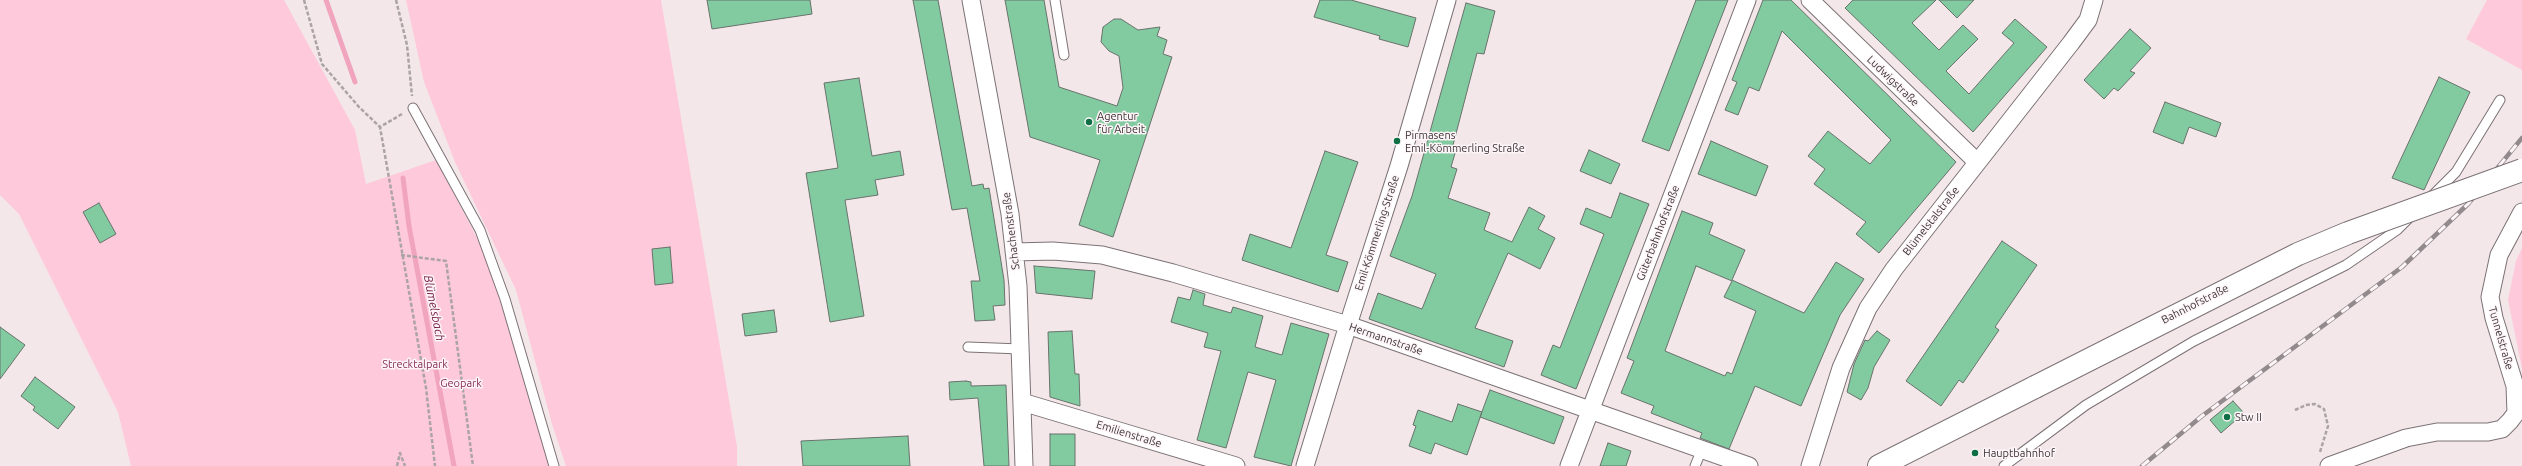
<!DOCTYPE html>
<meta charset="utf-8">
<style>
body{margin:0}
canvas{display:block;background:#f3e7ea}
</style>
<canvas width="2522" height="466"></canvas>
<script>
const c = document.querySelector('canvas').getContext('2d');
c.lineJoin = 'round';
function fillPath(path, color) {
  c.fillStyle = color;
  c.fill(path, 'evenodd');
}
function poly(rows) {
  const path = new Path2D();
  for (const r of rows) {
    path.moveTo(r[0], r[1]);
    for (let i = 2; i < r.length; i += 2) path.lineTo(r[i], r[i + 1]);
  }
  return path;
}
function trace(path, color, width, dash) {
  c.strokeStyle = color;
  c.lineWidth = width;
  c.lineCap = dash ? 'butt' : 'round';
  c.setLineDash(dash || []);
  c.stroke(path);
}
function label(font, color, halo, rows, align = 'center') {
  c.font = font + ' Ubuntu,sans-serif';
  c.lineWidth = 3;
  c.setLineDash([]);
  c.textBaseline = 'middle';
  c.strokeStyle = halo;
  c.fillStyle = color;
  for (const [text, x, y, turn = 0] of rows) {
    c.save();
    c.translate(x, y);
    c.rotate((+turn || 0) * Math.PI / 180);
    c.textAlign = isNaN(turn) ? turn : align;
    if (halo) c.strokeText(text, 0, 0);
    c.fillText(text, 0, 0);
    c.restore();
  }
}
const green = poly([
 [0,0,284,0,355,130,366,184,436,160,487,257,550,466,131,466,118,412,19,214,0,195],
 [406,0,661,0,737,447,737,466,566,466,552,424,516,290,455,162,424,82],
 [2487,0,2522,0,2522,70,2466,39],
 [2522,248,2522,368,2508,300,2516,261]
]);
const stream = poly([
 [326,0,355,82],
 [403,178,409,226,454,466]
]);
const building = poly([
 [707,0,810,0,812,14,712,29,707,0],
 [913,0,938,0,972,186,983,184,984,189,989,188,1004,280,1005,305,993,306,995,320,975,321,971,281,980,281,967,208,952,210,913,0],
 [1005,0,1044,0,1059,87,1117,106,1123,88,1119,56,1109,51,1101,42,1103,27,1114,19,1121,19,1138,30,1160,27,1157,36,1167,40,1163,54,1172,57,1113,237,1079,225,1100,160,1030,137,1005,0],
 [1320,0,1351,0,1416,18,1408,47,1379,39,1380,36,1314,17,1320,0],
 [1696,0,1728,0,1669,151,1642,141,1696,0],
 [1763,0,1791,0,1956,162,1879,253,1856,234,1866,222,1814,184,1825,169,1808,156,1828,131,1870,164,1891,140,1782,31,1759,91,1749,87,1738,115,1725,110,1737,82,1732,80,1763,0],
 [1853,0,1936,0,1912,23,1939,50,1963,25,1978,39,1946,71,1969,94,2014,43,2002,33,2015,19,2047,47,1973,132,1845,8,1853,0],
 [1939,0,1974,0,1957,18,1939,0],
 [1466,3,1495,11,1484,54,1477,53,1452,149,1456,150,1451,167,1457,169,1448,198,1490,213,1484,230,1512,242,1529,207,1545,216,1538,229,1555,238,1540,269,1508,253,1475,328,1513,341,1504,367,1369,319,1378,293,1422,309,1436,274,1390,256,1412,196,1466,3],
 [2130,29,2151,48,2130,71,2135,73,2118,91,2114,88,2104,99,2084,80,2130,29],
 [2439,77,2470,92,2424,190,2392,178,2439,77],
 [859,78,872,156,900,151,904,175,875,180,878,195,845,200,864,316,830,322,806,173,838,168,824,83,859,78],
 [2165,102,2221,123,2216,137,2189,127,2183,144,2153,132,2165,102],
 [1711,141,1768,166,1756,196,1698,174,1711,141],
 [1589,150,1620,164,1611,184,1580,171,1589,150],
 [1325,151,1358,162,1326,255,1348,262,1338,292,1242,260,1250,234,1291,248,1325,151],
 [1620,193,1649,204,1576,389,1541,375,1553,345,1560,348,1604,234,1580,224,1586,208,1611,218,1620,193],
 [99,203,116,234,100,243,83,212,99,203],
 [1682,211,1713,223,1709,234,1745,250,1732,280,1804,313,1836,262,1864,279,1840,315,1801,406,1755,386,1729,449,1700,438,1702,433,1651,413,1654,406,1621,393,1634,361,1627,358,1682,211],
 [1696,266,1732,281,1724,297,1756,311,1732,374,1727,372,1725,376,1665,351,1696,266],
 [2002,241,2037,265,1995,327,1999,330,1963,383,1959,380,1941,406,1906,381,2002,241],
 [670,247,673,283,655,285,652,249,670,247],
 [1034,266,1095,271,1092,299,1036,293,1034,266],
 [1193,290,1205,294,1203,305,1231,313,1233,307,1263,316,1255,347,1282,355,1291,323,1329,334,1291,466,1254,457,1276,380,1248,372,1226,448,1197,440,1221,351,1204,347,1208,333,1171,322,1178,297,1190,300,1193,290],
 [774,310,777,332,745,336,742,314,774,310],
 [0,327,25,345,0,379,0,327],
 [1072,331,1075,374,1079,374,1080,406,1050,397,1048,332,1072,331],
 [1877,331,1890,340,1874,367,1868,388,1861,400,1847,392,1854,364,1865,340,1868,341,1877,331],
 [35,377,75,407,58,429,33,410,35,407,21,396,35,377],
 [966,381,971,382,971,386,1006,385,1009,466,984,466,978,398,950,400,949,382,966,381],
 [1490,390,1564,417,1554,444,1480,417,1490,390],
 [2233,401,2244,413,2221,433,2210,420,2233,401],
 [1458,404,1482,412,1467,455,1435,443,1431,454,1409,446,1416,426,1413,425,1418,410,1452,422,1458,404],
 [1050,434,1075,434,1075,466,1050,466,1050,434],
 [908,436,910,466,803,466,801,441,908,436],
 [1608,443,1631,451,1626,466,1600,466,1608,443]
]);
const path = poly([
 [304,0,322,64,359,107,380,127],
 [396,0,407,45,412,96],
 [402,114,380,127,426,388,435,466],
 [401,255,446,261,473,466],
 [2295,410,2306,405,2315,404,2324,409,2328,426,2320,452],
 [397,466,400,453,405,466]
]);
const service = poly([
 [1055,0,1064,55],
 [413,108,480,230,505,299,554,466],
 [2432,196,2456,172,2500,100],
 [968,347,1021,349],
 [1695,466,1702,449],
 [2004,466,2086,405,2194,341,2346,265,2397,230,2410,217]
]);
const minor = poly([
 [971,0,1010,214,1018,286,1024,466],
 [1810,0,1977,162],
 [1014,252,1053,251,1102,255,1173,273,1348,325,1749,466],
 [1022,402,1236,466],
 [1305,466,1348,325,1399,166,1447,0],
 [1569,466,1747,0],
 [1810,466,1841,368,1868,308,1894,269,2071,43,2088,20,2094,0],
 [2329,466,2406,438,2437,432,2488,432,2502,429,2510,421,2516,413,2515,386,2494,318,2490,297,2499,255,2522,212]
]);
const tertiary = poly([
 [1879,466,2035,387]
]);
const rail = poly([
 [2142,466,2202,416,2402,267,2468,204,2522,138]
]);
const tertiaryBridge = poly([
 [2035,387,2298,254,2348,233,2522,170]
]);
const markers = [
 [1089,122,4,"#0e6e44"],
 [1397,141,4,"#0e6e44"],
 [2227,417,4,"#0e6e44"],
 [1975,453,4,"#0e6e44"]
];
const streetNames = [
 ["Ludwigstraße",1893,81,44],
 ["Blümelstalstraße",1931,221,-52],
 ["Schachenstraße",1011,231,-97],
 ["Emil-Kömmerling-Straße",1377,233,-72],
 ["Güterbahnhofstraße",1658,233,-69],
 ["Bahnhofstraße",2195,304,-27],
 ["Tunnelstraße",2501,338,74],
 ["Hermannstraße",1386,339,19],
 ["Emilienstraße",1129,434,17]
];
const poiNames = [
 ["Agentur",1097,116],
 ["für Arbeit",1097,129],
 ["Pirmasens",1405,135],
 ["Emil-Kömmerling Straße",1405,148],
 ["Stw II",2235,417],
 ["Hauptbahnhof",1983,453]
];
const parkNames = [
 ["Strecktalpark",415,364],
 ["Geopark",461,383]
];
const waterNames = [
 ["Blümelsbach",434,308,79]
];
fillPath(green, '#fec9da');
trace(stream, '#f1a4be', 5);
fillPath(building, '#82cba0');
trace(building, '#69726c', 1);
trace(service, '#7c7275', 11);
trace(minor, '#7c7275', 19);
trace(tertiary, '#7c7275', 24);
trace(path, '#aca3a6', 2.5, [4, 2]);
trace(service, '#fff', 9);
trace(minor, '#fff', 17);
trace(tertiary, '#fff', 22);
trace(rail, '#938a8d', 4.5);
trace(rail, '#fef5f8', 3, [9]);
trace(tertiaryBridge, '#7c7275', 24, []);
trace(tertiaryBridge, '#fff', 22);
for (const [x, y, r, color] of markers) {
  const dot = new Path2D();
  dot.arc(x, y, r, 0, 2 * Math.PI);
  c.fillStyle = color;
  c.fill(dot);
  trace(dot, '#fef5f8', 1.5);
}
label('11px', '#3b3638', '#fef5f8', streetNames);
label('11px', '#3b3638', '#fef5f8', poiNames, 'left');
label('11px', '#862d53', '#fef5f8', parkNames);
label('italic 12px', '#741d44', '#fef5f8', waterNames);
</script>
